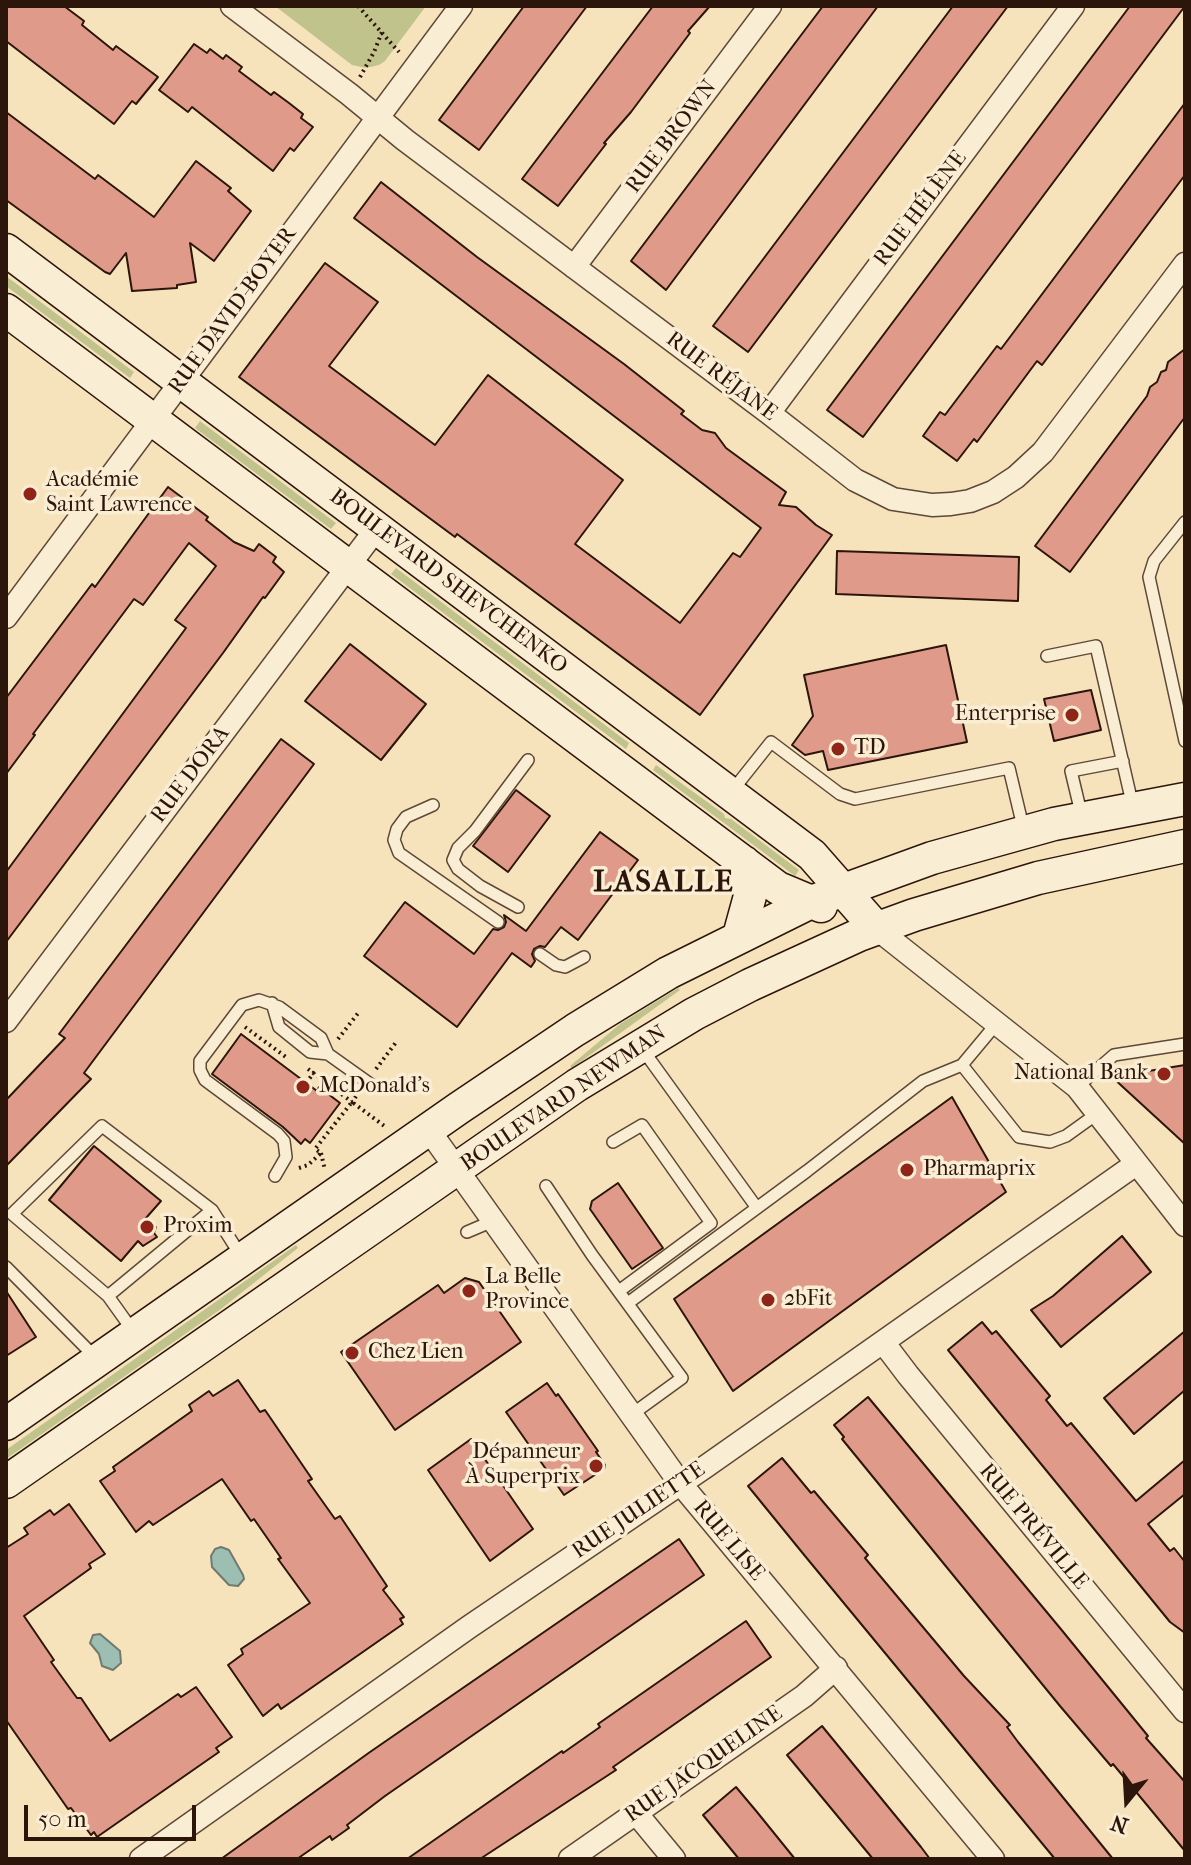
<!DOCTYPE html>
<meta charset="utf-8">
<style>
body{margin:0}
#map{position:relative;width:1191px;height:1865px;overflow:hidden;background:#f6e3bc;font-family:"IM FELL French Canon",serif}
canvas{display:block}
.frame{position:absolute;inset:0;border:8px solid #2c150b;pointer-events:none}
.north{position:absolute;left:1087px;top:1761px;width:80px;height:80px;-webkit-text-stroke:6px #f9edd3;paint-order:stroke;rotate:198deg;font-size:22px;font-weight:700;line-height:32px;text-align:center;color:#2c150b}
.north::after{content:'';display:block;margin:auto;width:28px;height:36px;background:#2c150b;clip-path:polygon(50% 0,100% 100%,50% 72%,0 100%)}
.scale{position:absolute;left:24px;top:1805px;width:172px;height:36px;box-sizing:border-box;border:4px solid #2c150b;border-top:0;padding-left:10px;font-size:24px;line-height:28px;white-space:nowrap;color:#2c150b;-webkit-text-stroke:6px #f9edd3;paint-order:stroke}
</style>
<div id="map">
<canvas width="1191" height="1865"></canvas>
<div class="frame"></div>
<div class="north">N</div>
<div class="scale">50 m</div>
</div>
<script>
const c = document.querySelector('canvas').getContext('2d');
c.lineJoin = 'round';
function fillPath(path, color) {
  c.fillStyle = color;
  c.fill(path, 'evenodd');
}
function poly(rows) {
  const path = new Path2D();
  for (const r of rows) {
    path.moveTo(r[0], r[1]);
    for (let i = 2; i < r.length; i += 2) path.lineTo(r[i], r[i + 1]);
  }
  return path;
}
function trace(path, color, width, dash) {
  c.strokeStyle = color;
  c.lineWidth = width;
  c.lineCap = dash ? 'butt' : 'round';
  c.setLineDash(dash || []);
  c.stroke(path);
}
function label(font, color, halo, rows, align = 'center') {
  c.font = font + ' "IM FELL French Canon",serif';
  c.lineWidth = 7;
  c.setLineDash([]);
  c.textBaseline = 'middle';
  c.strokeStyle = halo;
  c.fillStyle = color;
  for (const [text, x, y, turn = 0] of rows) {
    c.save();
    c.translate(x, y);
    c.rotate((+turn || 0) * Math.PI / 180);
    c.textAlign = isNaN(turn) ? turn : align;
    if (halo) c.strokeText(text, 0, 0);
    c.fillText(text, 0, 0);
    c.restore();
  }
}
const green = poly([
 [275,6,426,6,385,61,379,65,366,68,352,65],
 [6,276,134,372,130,378,6,286],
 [200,421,336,523,331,529,195,428],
 [396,568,629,743,626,749,391,574],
 [656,765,724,814,725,818,731,819,799,870,795,876,653,770],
 [678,988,680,990,572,1068,570,1066,620,1024],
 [296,1245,298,1248,221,1309,6,1459,6,1450]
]);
const water = poly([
 [221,1547,229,1550,243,1575,244,1579,238,1586,229,1585,212,1567,211,1556,215,1549,221,1547],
 [100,1634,120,1651,121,1663,113,1670,102,1666,99,1654,90,1643,93,1635,100,1634]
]);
const building = poly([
 [6,6,64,6,84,21,82,25,113,50,116,46,158,77,136,104,132,101,114,124,6,41,6,6],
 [524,6,587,6,479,150,439,120,524,6],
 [653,6,710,6,688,31,690,33,631,112,604,143,606,144,558,206,522,179,653,6],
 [823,6,878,6,666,290,631,261,823,6],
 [953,6,1008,6,748,352,713,326,953,6],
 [1130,6,1185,6,863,437,827,410,1130,6],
 [194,44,207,53,210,49,223,59,226,55,242,67,239,71,271,95,274,92,289,103,303,114,301,118,313,127,294,151,290,148,273,171,192,107,188,112,159,90,194,44],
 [1185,103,1185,175,1042,365,1037,361,977,442,974,439,957,461,923,436,940,412,945,415,997,346,1001,349,1185,103],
 [6,112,95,179,98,175,154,217,196,161,231,188,228,191,251,211,214,261,190,243,196,282,177,285,177,288,132,291,126,253,110,274,105,272,6,200,6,112],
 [381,182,477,257,624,364,684,411,681,414,702,430,715,433,726,448,786,492,779,505,796,507,816,525,832,535,700,715,457,534,455,537,239,377,325,263,378,302,329,366,435,445,488,375,623,480,575,544,680,623,733,553,740,557,761,528,354,218,381,182],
 [1185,349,1185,417,1070,572,1035,546,1147,396,1150,387,1157,382,1161,372,1166,370,1168,362,1185,349],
 [168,487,208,517,206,520,234,542,254,551,259,544,276,557,273,562,284,572,265,598,263,597,223,653,6,942,6,872,186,628,175,620,216,566,189,543,143,605,134,599,33,734,35,735,6,774,6,698,92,584,95,587,168,487],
 [837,551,1019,557,1018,601,836,594,837,551],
 [350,644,426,704,381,760,305,701,350,644],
 [946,645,967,742,828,770,823,751,805,755,792,745,813,716,804,675,946,645],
 [1091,690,1101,730,1054,741,1044,699,1091,690],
 [281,739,314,764,84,1073,91,1079,6,1166,6,1100,65,1038,59,1034,281,739],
 [516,790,550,816,508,872,473,846,516,790],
 [600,832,638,860,578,940,561,927,545,947,540,946,534,949,532,954,535,961,531,967,512,953,457,1027,364,956,405,902,474,954,493,929,498,930,504,927,506,922,504,915,526,931,600,832],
 [241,1034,317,1091,319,1087,340,1103,310,1143,305,1139,301,1144,283,1127,212,1074,241,1034],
 [1185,1065,1185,1144,1112,1077,1185,1065],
 [952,1097,1006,1192,733,1391,674,1299,952,1097],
 [94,1146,161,1201,146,1218,156,1227,154,1233,157,1237,143,1246,138,1241,121,1261,49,1200,94,1146],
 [618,1183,663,1248,632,1269,590,1209,592,1201,618,1183],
 [1122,1236,1151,1272,1061,1347,1031,1310,1053,1296,1122,1236],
 [465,1278,479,1282,521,1342,395,1430,341,1352,438,1285,444,1293,465,1278],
 [6,1291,36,1337,6,1356,6,1291],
 [982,1322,992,1334,996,1331,1050,1396,1046,1400,1067,1426,1071,1423,1136,1501,1185,1460,1185,1494,1148,1524,1170,1551,1174,1548,1185,1562,1185,1633,1170,1622,948,1350,982,1322],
 [1185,1331,1185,1390,1134,1434,1104,1398,1185,1331],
 [238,1380,260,1412,265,1410,312,1479,308,1481,335,1519,340,1516,387,1586,383,1590,404,1617,400,1619,403,1624,281,1709,278,1704,263,1716,228,1665,243,1654,241,1649,310,1603,278,1559,281,1558,254,1519,251,1521,222,1479,153,1525,149,1521,136,1532,100,1481,115,1471,113,1467,192,1411,189,1405,209,1391,213,1396,238,1380],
 [547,1383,556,1396,558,1394,598,1451,596,1452,605,1465,604,1469,564,1495,506,1412,547,1383],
 [868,1397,1060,1628,1148,1736,1146,1738,1185,1782,1185,1851,1113,1764,1111,1766,1060,1706,842,1439,844,1437,834,1425,868,1397],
 [471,1439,533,1529,490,1561,428,1470,471,1439],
 [782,1458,811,1493,814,1491,868,1555,865,1558,964,1676,1010,1725,1007,1727,1018,1742,1113,1859,1055,1859,805,1556,748,1486,782,1458],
 [69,1504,105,1554,89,1564,91,1568,24,1616,54,1660,51,1662,77,1698,81,1698,110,1741,178,1694,181,1697,196,1687,232,1737,216,1748,219,1752,97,1837,94,1832,91,1835,71,1808,68,1809,6,1720,6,1548,28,1534,24,1528,50,1510,54,1515,69,1504],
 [679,1539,704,1575,385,1796,347,1825,349,1828,332,1840,330,1836,297,1859,221,1859,370,1752,679,1539],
 [746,1621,771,1657,613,1767,616,1770,480,1859,407,1859,562,1751,563,1753,600,1727,598,1724,746,1621],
 [822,1726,921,1847,930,1859,873,1859,787,1755,822,1726],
 [736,1787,757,1812,795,1859,739,1859,703,1815,736,1787]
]);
const path = poly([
 [358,6,399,52],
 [360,77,374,52,382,32],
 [245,1027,286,1057],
 [338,1039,359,1012],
 [308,1069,352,1102,357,1095],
 [376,1069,397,1041],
 [306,1083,315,1071],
 [321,1153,325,1170],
 [299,1168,308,1165,321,1153,315,1149,352,1102,387,1128]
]);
const lane = poly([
 [1185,522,1154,561,1149,577,1185,741],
 [1047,656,1096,646,1133,807],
 [732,791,771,742,840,794,855,799,1009,768,1024,831],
 [433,805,406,817,397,829,394,840,399,853,498,922],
 [1082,817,1071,771,1123,761],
 [518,907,480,886,458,869,453,860,458,848,475,831,528,760],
 [540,954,556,965,565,967,584,957],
 [272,1003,279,1027,310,1052,328,1054,373,1086,408,1087],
 [643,1050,757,1208],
 [962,1065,1019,1137,1050,1142,1066,1136,1098,1113],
 [1077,1087,1114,1055,1185,1044],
 [613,1142,642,1125,711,1223,619,1291],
 [275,1176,286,1157,284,1141,278,1134,205,1080,200,1070,200,1061,242,1005,259,1000,279,1007,321,1038,328,1054],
 [546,1186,592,1255,682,1378,631,1415],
 [212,1210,241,1256],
 [467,1232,493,1221],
 [6,1267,95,1357],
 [108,1296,212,1210,102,1126,12,1214,108,1296,133,1331],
 [628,1303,807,1171,923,1081,962,1065,997,1023]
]);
const street = poly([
 [232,6,349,94,405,140,769,413,855,480,893,499,932,505,951,504,970,501,993,492,1016,477,1043,452,1185,264],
 [574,267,770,6],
 [769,413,1073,6],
 [6,617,461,6],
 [876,928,1077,1087,1185,1225],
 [6,1021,377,528],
 [428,1129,680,1483,993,1859],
 [883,1342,908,1375,1185,1711],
 [636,1813,674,1859],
 [141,1859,469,1627,705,1467,1136,1164],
 [570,1859,804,1696,836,1668]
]);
const secondary = poly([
 [6,250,812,855,876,928],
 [6,310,778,888,821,906],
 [739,936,750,896,744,862],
 [6,1424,459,1108,575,1030,668,973,811,902,932,858,1054,824,1185,799],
 [6,1482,577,1085,694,1014,750,985,859,935,914,915,1038,878,1185,846]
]);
const markers = [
 [30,494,8,"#8f2418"],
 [1072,715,8,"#8f2418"],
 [838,749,8,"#8f2418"],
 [1164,1074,8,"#8f2418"],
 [303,1087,8,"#8f2418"],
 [907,1170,8,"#8f2418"],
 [147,1227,8,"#8f2418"],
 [469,1291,8,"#8f2418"],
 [768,1300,8,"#8f2418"],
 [352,1353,8,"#8f2418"],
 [596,1466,8,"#8f2418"]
];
const streetNames = [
 ["RUE BROWN",672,137,-53],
 ["RUE HÉLÈNE",921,209,-53],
 ["RUE DAVID-BOYER",233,311,-54],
 ["RUE RÉJANE",721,377,37],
 ["BOULEVARD SHEVCHENKO",448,582,37],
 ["RUE DORA",191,775,-53],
 ["BOULEVARD NEWMAN",564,1099,-34],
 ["RUE JULIETTE",639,1511,-34],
 ["RUE PRÉVILLE",1033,1527,50],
 ["RUE LISE",728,1541,50],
 ["RUE JACQUELINE",704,1765,-35]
];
const poiNames = [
 ["Académie",46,481],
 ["Saint Lawrence",46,506],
 ["Enterprise",1056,715,"right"],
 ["TD",854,749],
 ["National Bank",1148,1074,"right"],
 ["McDonald's",319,1087],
 ["Pharmaprix",923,1170],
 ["Proxim",163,1227],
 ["La Belle",485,1278],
 ["Province",485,1303],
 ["2bFit",784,1300],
 ["Chez Lien",368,1353],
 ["Dépanneur",580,1453,"right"],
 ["À Superprix",580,1478,"right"]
];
const districtNames = [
 ["LASALLE",664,884]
];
fillPath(green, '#c1c38d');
fillPath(water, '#9dbeb2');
trace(water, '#707a6f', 2);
fillPath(building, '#df9a89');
trace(building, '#2c150b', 2);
trace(lane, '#5e4837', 14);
trace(street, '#5e4837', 25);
trace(secondary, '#2c150b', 35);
trace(path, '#2c150b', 4, [2, 4]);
trace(lane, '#f9edd3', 11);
trace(street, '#f9edd3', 22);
trace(secondary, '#f9edd3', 32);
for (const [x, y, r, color] of markers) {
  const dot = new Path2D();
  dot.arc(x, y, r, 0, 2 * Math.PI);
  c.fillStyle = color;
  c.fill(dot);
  trace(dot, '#f9edd3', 3);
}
label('22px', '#2c150b', '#f9edd3', streetNames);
label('22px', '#2c150b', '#f9edd3', poiNames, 'left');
c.letterSpacing = '2px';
label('bold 30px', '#2c150b', '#f9edd3', districtNames);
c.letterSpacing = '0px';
</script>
